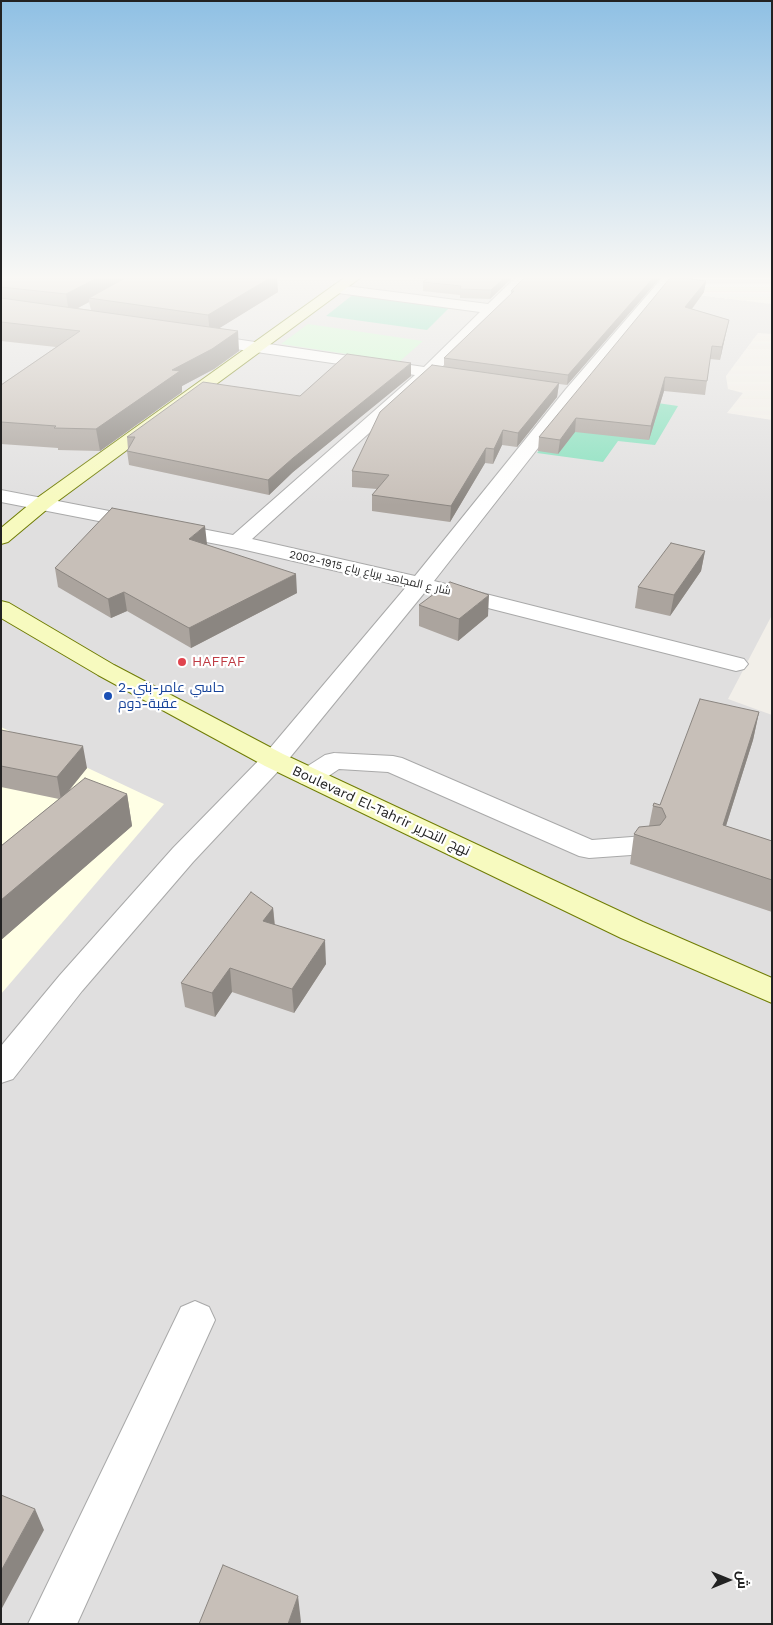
<!DOCTYPE html>
<meta charset="utf-8">
<style>
body{margin:0}
#map{position:relative;width:773px;height:1625px;overflow:hidden;background:#f2efe9;font-family:"Work Sans",Cairo,sans-serif}
canvas{display:block}
.frame{position:absolute;inset:0;border:2px solid #222;pointer-events:none}
.north{position:absolute;left:703px;top:1555px;width:50px;height:50px;-webkit-text-stroke:4px #fff;paint-order:stroke;rotate:90deg;font-size:14px;font-weight:700;line-height:20px;text-align:center;color:#222}
.north::after{content:'';display:block;margin:auto;width:18px;height:22px;background:#222;clip-path:polygon(50% 0,100% 100%,50% 72%,0 100%)}
</style>
<div id="map">
<canvas width="773" height="1625"></canvas>
<div class="frame"></div>
<div class="north">ش</div>
</div>
<script>
const c = document.querySelector('canvas').getContext('2d');
c.lineJoin = 'round';
function fillPath(path, color) {
  c.fillStyle = color;
  c.fill(path, 'evenodd');
}
function poly(rows) {
  const path = new Path2D();
  for (const r of rows) {
    path.moveTo(r[0], r[1]);
    for (let i = 2; i < r.length; i += 2) path.lineTo(r[i], r[i + 1]);
  }
  return path;
}
function trace(path, color, width, dash) {
  c.strokeStyle = color;
  c.lineWidth = width;
  c.lineCap = dash ? 'butt' : 'round';
  c.setLineDash(dash || []);
  c.stroke(path);
}
function label(font, color, halo, rows, align = 'center') {
  c.font = font + ' "Work Sans",Cairo,sans-serif';
  c.lineWidth = 4.5;
  c.setLineDash([]);
  c.textBaseline = 'middle';
  c.strokeStyle = halo;
  c.fillStyle = color;
  for (const [text, x, y, turn = 0] of rows) {
    c.save();
    c.translate(x, y);
    c.rotate((+turn || 0) * Math.PI / 180);
    c.textAlign = isNaN(turn) ? turn : align;
    if (halo) c.strokeText(text, 0, 0);
    c.fillText(text, 0, 0);
    c.restore();
  }
}
const residential = poly([
 [1,278,683,278,672,292,772,304,772,334,758,333,726,376,728,389,743,393,727,413,772,420,772,615,728,699,772,715,772,1624,1,1624]
]);
const education = poly([
 [1,727,164,804,1,994]
]);
const park = poly([
 [308,324,423,341,399,362,281,344]
]);
const pitch = poly([
 [355,293,451,306,427,330,326,316],
 [588,393,678,406,655,445,618,441,603,462,537,453]
]);
const street = poly([
 [515,278,530,278,440,369,468,374,470,377,468,380,462,382,431,377,252,539,415,576,566,389,662,278,676,278,578,397,434,581,744,659,748,664,744,669,736,671,425,592,283,766,193,862,82,991,13,1079,1,1083,1,1046,60,975,173,848,265,754,406,587,237,548,1,502,1,490,233,535,415,375,201,344,196,342,193,339,196,336,201,334,424,367,480,312,338,293,331,289,333,286,338,285,488,304,515,278],
 [334,753,393,756,402,758,592,840,645,836,655,838,659,845,655,852,645,854,589,858,579,856,388,772,339,769,318,783,309,785,300,783,296,777,300,771,325,755,334,753],
 [195,1301,209,1307,215,1320,77,1624,28,1624,181,1307,195,1301]
]);
const secondary = poly([
 [344,278,360,278,51,506,8,542,1,544,1,528,37,498,344,278],
 [1,601,9,603,114,665,283,754,643,922,772,978,772,1003,621,938,265,766,98,675,1,618,1,601]
]);
const wall = poly([
 [1,278,277,278,278,292,219,328,239,351,214,369,182,386,182,392,100,451,58,450,58,448,1,444,1,385,56,347,1,341],
 [89,302,91,310,77,308],
 [410,278,512,278,490,299,460,298,460,295,423,291,423,282,426,279],
 [660,278,567,385,559,384,557,397,517,447,502,445,493,464,485,463,450,522,372,511,372,495,377,489,352,487,352,471,444,367,444,358,511,294,511,291],
 [706,281,704,292,692,309,729,320,720,360,710,359,705,395,664,391,649,440,575,432,558,454,538,451,539,437],
 [411,376,293,472,269,495,129,465,127,451,128,449,127,437,300,396],
 [206,544,297,593,191,648,127,611,111,618,58,587,55,568,207,544],
 [705,551,701,571,670,616,635,608,638,587],
 [419,605,488,616,458,641,419,626],
 [759,712,753,740,726,826,772,841,772,912,630,864,634,834,649,826,653,806,660,805],
 [1,730,87,768,68,792,127,794,132,826,1,940,1,846,59,799,1,787],
 [273,908,275,925,326,964,294,1013,232,992,215,1017,185,1007,181,983]
]);
const shadedWall = poly([
 [97,278,134,278,89,298,89,302,69,313,66,294],
 [270,278,277,278,278,292,210,334,208,315],
 [504,278,512,278,490,299,491,290],
 [653,278,660,278,567,385,568,375],
 [706,281,704,292,684,319,685,307],
 [729,320,726,332,720,360,722,347],
 [238,331,239,351,214,369,182,386,182,392,100,451,96,429,172,370],
 [411,363,411,376,293,472,269,495,268,480,293,458],
 [665,377,664,391,649,440,651,426],
 [559,383,557,397,517,447,518,433],
 [576,418,575,432,558,454,560,440],
 [503,430,502,445,493,464,494,449],
 [486,448,485,463,450,522,451,506],
 [205,526,207,544,191,557,189,539],
 [705,551,701,571,670,616,674,595],
 [296,574,297,593,191,648,189,628],
 [124,592,127,611,111,618,108,599],
 [489,595,488,616,458,641,459,619],
 [759,712,753,740,717,854,723,825],
 [83,746,87,768,61,800,57,777],
 [127,794,132,826,1,940,1,900],
 [273,908,275,931,263,921],
 [325,940,326,964,294,1013,292,989],
 [230,968,232,992,215,1017,212,993],
 [35,1509,44,1530,1,1610,1,1571],
 [298,1596,301,1622,300,1624,288,1624]
]);
const building = poly([
 [1,278,97,278,66,294,1,287,1,278],
 [125,278,270,278,208,315,89,298,125,278],
 [428,278,504,278,491,290,460,289,461,286,423,282,428,278],
 [524,278,653,278,568,375,444,358,514,291,511,291,524,278],
 [670,278,685,278,706,281,685,307,729,320,722,347,712,346,707,381,665,377,651,426,576,418,560,440,539,437,670,278],
 [1,298,238,331,212,349,172,370,180,371,96,429,54,428,56,426,1,422,1,385,80,331,1,322,1,298],
 [347,354,411,363,293,458,268,480,127,451,135,437,127,437,203,382,300,396,347,354],
 [432,365,559,383,518,433,503,430,494,449,486,448,451,506,372,495,389,475,352,471,380,412,432,365],
 [112,508,205,526,189,539,296,574,189,628,124,592,108,599,55,568,112,508],
 [671,543,705,551,674,595,638,587,671,543],
 [450,582,489,595,459,619,419,605,450,582],
 [700,699,759,712,723,825,772,841,772,880,634,834,639,827,660,825,666,817,662,808,653,806,654,803,660,805,700,699],
 [1,730,83,746,57,777,1,766,1,730],
 [85,778,127,794,1,900,1,846,85,778],
 [251,892,273,908,263,921,325,940,292,989,230,968,212,993,181,983,251,892],
 [1,1495,35,1509,1,1571,1,1495],
 [223,1565,298,1596,288,1624,199,1624,223,1565]
]);
const markers = [
 [182,662,5,"#e0444e"],
 [108,696,5,"#1a4fb4"]
];
const farStreetnames = [
 ["شار ع المجاهد برباع رباع 1915-2002",370,573,13]
];
const healthNames = [
 ["HAFFAF",192,662]
];
const transitNames = [
 ["2-حاسي عامر-بني",118,688],
 ["عقبة-دوم",118,704]
];
const streetNames = [
 ["Boulevard El-Tahrir نهج التحرير",381,811,25]
];
fillPath(residential, '#e0dfdf');
fillPath(education, '#ffffe5');
fillPath(park, '#c8facc');
fillPath(pitch, '#88e0be');
trace(street, '#a9a9a9', 2);
trace(secondary, '#707d05', 2);
fillPath(street, '#fff');
fillPath(secondary, '#f7fabf');
fillPath(wall, '#aba49e');
fillPath(shadedWall, '#8b8681');
fillPath(building, '#c7bfb8');
trace(building, '#8b8681', 1);
const sky = c.createLinearGradient(0, 0, 0, 505);
sky.addColorStop(0, '#8fc0e4');
sky.addColorStop(0.55, '#f9f8f5');
sky.addColorStop(1, '#f9f8f500');
c.fillStyle = sky;
c.fillRect(0, 0, 773, 505);
for (const [x, y, r, color] of markers) {
  const dot = new Path2D();
  dot.arc(x, y, r, 0, 2 * Math.PI);
  c.fillStyle = color;
  c.fill(dot);
  trace(dot, '#fff', 2);
}
label('11px', '#222', '#fff', farStreetnames);
label('14px', '#be3a42', '#fff', healthNames, 'left');
label('14px', '#164399', '#fff', transitNames, 'left');
label('14px', '#222', '#fff', streetNames);
</script>
